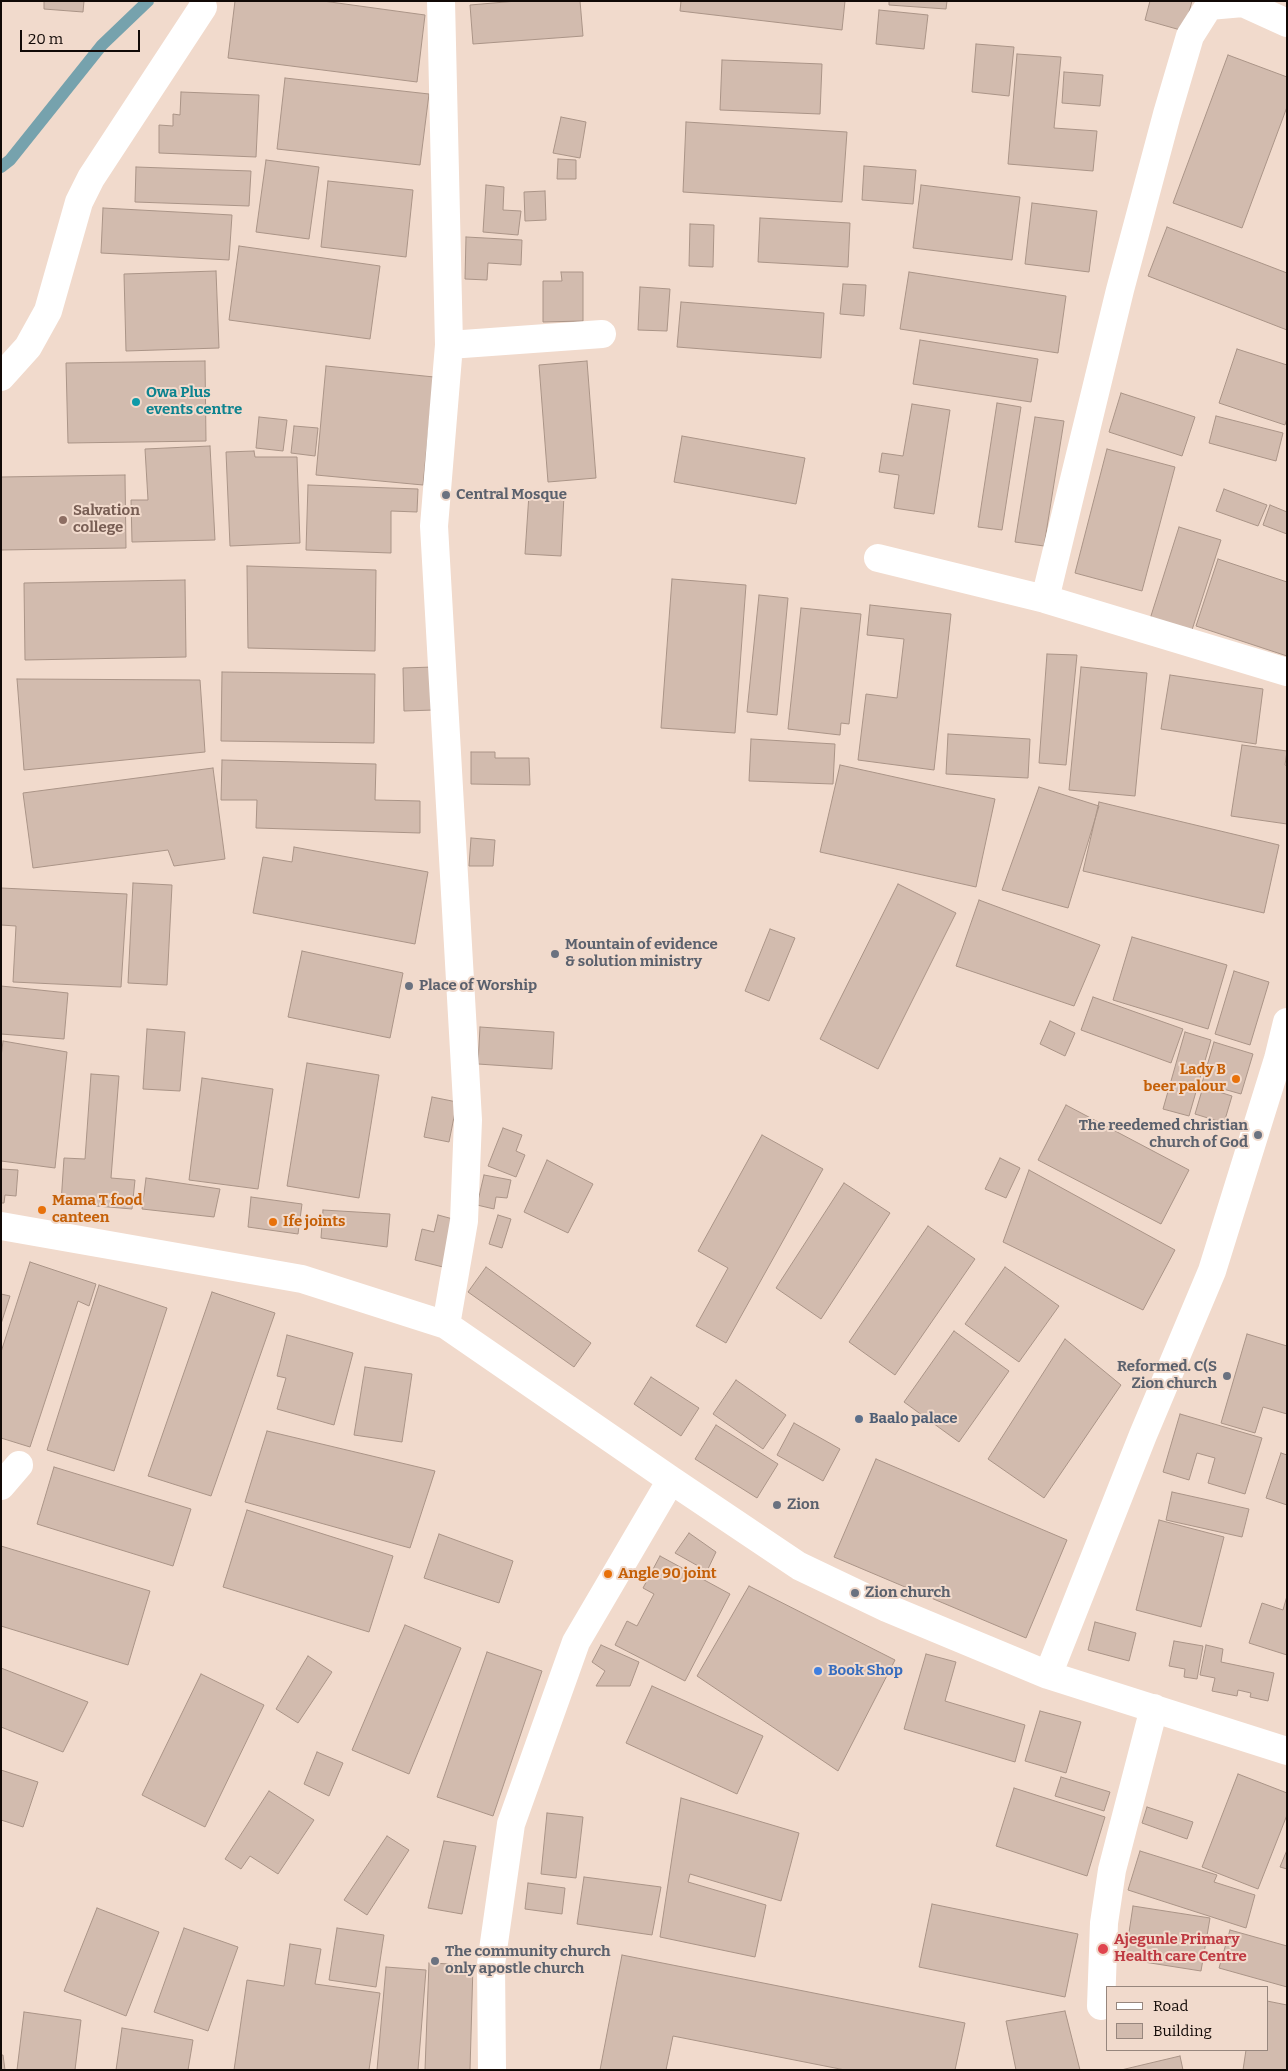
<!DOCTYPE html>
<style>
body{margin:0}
#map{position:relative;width:1288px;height:2071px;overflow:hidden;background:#f1dacc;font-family:Bitter,serif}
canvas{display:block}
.frame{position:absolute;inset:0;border:2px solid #110906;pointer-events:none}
.legend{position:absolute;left:1106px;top:1986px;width:162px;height:65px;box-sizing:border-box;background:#f1dacc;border:1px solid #97867d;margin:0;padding:6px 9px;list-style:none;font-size:15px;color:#110906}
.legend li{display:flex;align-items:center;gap:10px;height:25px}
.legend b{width:25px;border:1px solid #97867d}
.scale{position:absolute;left:20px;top:30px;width:120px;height:22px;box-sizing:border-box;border:2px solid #110906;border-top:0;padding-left:6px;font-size:15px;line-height:18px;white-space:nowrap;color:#110906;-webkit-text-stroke:4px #f1dacc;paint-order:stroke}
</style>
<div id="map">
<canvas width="1288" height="2071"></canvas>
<div class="frame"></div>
<ul class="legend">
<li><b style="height:6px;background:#fff"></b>Road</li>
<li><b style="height:14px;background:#d2bbae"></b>Building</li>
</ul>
<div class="scale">20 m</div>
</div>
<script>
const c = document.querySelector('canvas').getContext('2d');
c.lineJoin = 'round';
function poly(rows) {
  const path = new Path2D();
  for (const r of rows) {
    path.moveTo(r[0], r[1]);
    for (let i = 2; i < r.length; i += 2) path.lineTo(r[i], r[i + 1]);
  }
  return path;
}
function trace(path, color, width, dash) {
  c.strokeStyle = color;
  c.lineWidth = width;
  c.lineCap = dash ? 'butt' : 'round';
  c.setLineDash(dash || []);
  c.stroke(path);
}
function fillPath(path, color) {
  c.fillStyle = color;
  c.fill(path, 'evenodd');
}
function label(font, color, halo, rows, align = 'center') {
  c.font = font + ' Bitter,serif';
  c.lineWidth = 4;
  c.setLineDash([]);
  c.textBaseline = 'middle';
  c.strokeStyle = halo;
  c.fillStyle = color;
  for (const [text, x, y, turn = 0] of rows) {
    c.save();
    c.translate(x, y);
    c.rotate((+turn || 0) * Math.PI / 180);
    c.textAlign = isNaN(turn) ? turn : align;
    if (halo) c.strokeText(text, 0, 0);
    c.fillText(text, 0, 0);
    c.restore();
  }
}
const stream = poly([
 [1,167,10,160,102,45,148,1]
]);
const building = poly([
 [44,1,84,1,83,12,44,9,44,1],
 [235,1,323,1,425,15,417,82,228,58,235,1],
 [517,1,580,1,583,36,473,44,470,5,517,1],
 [681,1,845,1,842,30,680,11,681,1],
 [889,1,947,1,946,9,889,5,889,1],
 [1150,1,1192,1,1184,31,1145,20,1150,1],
 [879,10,928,15,924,49,876,44,879,10],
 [976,44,1014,47,1009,96,972,92,976,44],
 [1017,54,1061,57,1054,128,1097,131,1093,171,1008,164,1017,54],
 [1228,55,1287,77,1287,107,1242,228,1173,203,1228,55],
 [722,60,822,64,820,114,720,110,722,60],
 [1064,72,1103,75,1100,106,1062,103,1064,72],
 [285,78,429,94,420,165,277,149,285,78],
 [181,92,259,95,256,157,159,153,159,125,173,126,173,114,180,115,181,92],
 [561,117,586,122,580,158,553,153,561,117],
 [686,122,847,132,842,202,683,192,686,122],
 [558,159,576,160,576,179,557,179,558,159],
 [266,160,319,167,309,239,256,232,266,160],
 [864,166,916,170,913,204,862,200,864,166],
 [136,167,251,171,249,206,135,202,136,167],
 [328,181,413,190,406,257,321,247,328,181],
 [486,185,504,187,503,210,521,211,518,235,483,232,486,185],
 [921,185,1020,197,1012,260,913,248,921,185],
 [545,191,546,220,525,221,524,192,545,191],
 [1032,203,1097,211,1089,272,1025,264,1032,203],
 [103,208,232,215,229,260,101,253,103,208],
 [760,218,850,223,848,267,758,262,760,218],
 [690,224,714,225,713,267,689,266,690,224],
 [1167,227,1287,273,1287,330,1148,276,1167,227],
 [466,237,522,240,521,265,488,263,487,280,465,279,466,237],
 [239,246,380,266,370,339,229,320,239,246],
 [216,271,219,348,126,351,124,274,216,271],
 [561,272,583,272,583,321,543,322,543,281,562,281,561,272],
 [909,272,1066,296,1058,353,900,329,909,272],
 [843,284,866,285,864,316,840,314,843,284],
 [640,287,670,289,667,331,638,330,640,287],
 [681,302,824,313,821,358,677,347,681,302],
 [920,340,1038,359,1031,402,913,384,920,340],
 [1237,349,1287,365,1287,418,1285,425,1219,403,1237,349],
 [205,361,206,441,68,443,66,363,205,361],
 [587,361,596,478,548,482,539,365,587,361],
 [326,366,434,377,423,485,316,475,326,366],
 [1121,393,1195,417,1182,456,1109,432,1121,393],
 [997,403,1021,407,1002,530,978,527,997,403],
 [912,404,950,410,934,514,894,508,899,475,879,472,882,453,903,456,912,404],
 [1216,416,1283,433,1276,461,1209,443,1216,416],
 [259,417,287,420,283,451,256,448,259,417],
 [1035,417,1064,421,1044,546,1015,542,1035,417],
 [294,426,318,428,315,456,291,453,294,426],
 [682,436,805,458,796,504,674,482,682,436],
 [210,446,215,540,132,542,131,500,148,500,145,449,210,446],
 [1107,449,1175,467,1142,591,1075,573,1107,449],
 [254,451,255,457,297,457,300,543,230,546,226,452,254,451],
 [125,475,126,548,1,550,1,477,125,475],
 [308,485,418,489,417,512,391,511,391,553,306,550,308,485],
 [1224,489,1267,505,1258,526,1216,511,1224,489],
 [529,494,564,495,561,556,525,554,529,494],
 [1270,505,1287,512,1287,534,1263,525,1270,505],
 [1179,527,1221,540,1191,633,1150,619,1179,527],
 [1218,559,1287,582,1287,656,1196,626,1218,559],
 [247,566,376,570,375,651,248,648,247,566],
 [672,579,746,585,735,733,661,728,672,579],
 [185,580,186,657,25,660,24,583,185,580],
 [759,595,788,598,777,715,747,712,759,595],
 [870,605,951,614,934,770,858,760,866,694,897,698,904,639,867,635,870,605],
 [801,608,861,614,849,724,841,723,840,735,788,729,801,608],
 [1047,654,1077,655,1066,765,1039,763,1047,654],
 [433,667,434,710,404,711,403,668,433,667],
 [1081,667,1147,673,1135,796,1069,790,1081,667],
 [222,672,375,674,374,743,221,741,222,672],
 [1170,675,1263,689,1256,744,1161,729,1170,675],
 [17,679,200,680,205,752,24,770,17,679],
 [948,734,1030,739,1028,778,946,774,948,734],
 [751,739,835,744,833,784,749,781,751,739],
 [1242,745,1287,751,1285,765,1287,766,1287,824,1231,816,1242,745],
 [471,752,495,752,495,758,529,758,530,785,471,784,471,752],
 [222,760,376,764,375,800,420,801,420,833,256,828,257,800,221,800,222,760],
 [840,765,995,799,976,887,820,852,840,765],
 [213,768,225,859,174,866,168,850,33,868,23,793,213,768],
 [1039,787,1099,806,1068,908,1002,890,1039,787],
 [1099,802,1279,845,1264,913,1083,871,1099,802],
 [471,838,495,840,493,866,469,866,471,838],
 [294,847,428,872,415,944,253,913,263,857,292,862,294,847],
 [133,883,172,885,167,985,128,983,133,883],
 [898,884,956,913,878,1069,820,1039,898,884],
 [1,888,127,894,121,987,13,982,16,926,1,925,1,888],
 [979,900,1100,945,1074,1006,956,966,979,900],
 [770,929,795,938,769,1001,745,991,770,929],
 [1132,937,1227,965,1208,1029,1113,1000,1132,937],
 [302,951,403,973,390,1038,288,1017,302,951],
 [1234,971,1269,982,1250,1045,1215,1034,1234,971],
 [1,986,68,993,64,1039,1,1034,1,986],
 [1093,997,1183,1029,1171,1063,1081,1030,1093,997],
 [1050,1021,1075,1033,1065,1056,1040,1044,1050,1021],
 [480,1027,554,1032,552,1069,478,1064,480,1027],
 [147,1029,185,1032,180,1091,143,1089,147,1029],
 [1185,1032,1211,1040,1189,1116,1163,1109,1185,1032],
 [3,1041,67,1052,55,1168,1,1161,1,1057,3,1041],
 [1214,1042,1253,1054,1241,1094,1202,1083,1214,1042],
 [307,1063,379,1075,359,1198,287,1186,307,1063],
 [91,1074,119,1076,111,1178,135,1180,132,1209,61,1203,64,1158,85,1159,91,1074],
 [202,1078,273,1089,258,1189,189,1180,202,1078],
 [1203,1087,1232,1096,1224,1123,1195,1114,1203,1087],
 [432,1097,457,1102,449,1142,424,1137,432,1097],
 [1066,1105,1189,1170,1161,1224,1038,1160,1066,1105],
 [503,1128,522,1135,516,1151,525,1155,516,1177,488,1166,503,1128],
 [762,1135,823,1169,726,1343,696,1326,728,1268,698,1251,762,1135],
 [1000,1158,1020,1168,1006,1198,985,1189,1000,1158],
 [547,1160,593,1184,568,1233,524,1212,547,1160],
 [1,1169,18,1170,16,1196,5,1195,4,1203,1,1203,1,1169],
 [1029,1170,1175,1250,1143,1310,1003,1242,1029,1170],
 [484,1175,511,1180,507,1198,496,1197,494,1209,477,1205,484,1175],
 [146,1178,220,1189,214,1217,142,1209,146,1178],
 [844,1183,890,1213,821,1319,776,1288,844,1183],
 [251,1197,302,1204,298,1234,248,1227,251,1197],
 [323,1210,390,1214,387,1247,321,1238,323,1210],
 [438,1215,453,1219,443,1267,415,1260,422,1229,434,1232,438,1215],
 [498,1215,511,1219,502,1248,489,1244,498,1215],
 [928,1226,975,1259,895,1375,849,1342,928,1226],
 [30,1262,96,1284,89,1306,78,1301,30,1447,1,1438,1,1352,30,1262],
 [486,1267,591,1343,574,1367,468,1292,486,1267],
 [1005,1267,1059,1306,1019,1362,965,1324,1005,1267],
 [99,1285,167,1308,114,1471,47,1450,99,1285],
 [212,1292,275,1313,211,1496,148,1476,212,1292],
 [1,1294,10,1296,1,1324,1,1294],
 [954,1331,1009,1371,959,1442,904,1402,954,1331],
 [1247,1334,1287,1346,1287,1414,1263,1407,1255,1433,1221,1423,1247,1334],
 [287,1335,353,1353,334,1425,277,1409,286,1378,277,1376,287,1335],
 [1065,1339,1121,1385,1044,1498,988,1459,1065,1339],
 [365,1367,412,1374,402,1442,354,1435,365,1367],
 [651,1377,699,1408,681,1436,634,1404,651,1377],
 [736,1380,786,1415,763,1449,713,1414,736,1380],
 [1180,1414,1262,1438,1245,1494,1208,1483,1215,1458,1197,1453,1189,1480,1163,1472,1180,1414],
 [794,1423,840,1449,823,1481,777,1455,794,1423],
 [716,1425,778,1464,757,1498,695,1459,716,1425],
 [267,1431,435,1471,410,1548,245,1502,267,1431],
 [1281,1453,1287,1455,1287,1505,1266,1498,1281,1453],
 [876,1459,1067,1540,1026,1638,834,1557,876,1459],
 [54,1467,191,1509,173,1566,37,1524,54,1467],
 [1172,1492,1249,1509,1242,1537,1166,1520,1172,1492],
 [247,1510,393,1556,369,1632,223,1587,247,1510],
 [1159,1520,1224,1537,1201,1627,1136,1610,1159,1520],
 [689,1533,716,1552,707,1571,675,1553,689,1533],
 [439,1534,513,1561,499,1603,424,1578,439,1534],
 [1,1546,150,1591,128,1665,1,1626,1,1546],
 [660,1556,730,1594,685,1681,615,1645,627,1621,637,1626,654,1594,643,1588,660,1556],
 [749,1586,895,1660,838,1771,697,1676,749,1586],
 [1287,1596,1287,1655,1249,1643,1262,1603,1283,1610,1287,1596],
 [1095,1622,1136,1633,1129,1661,1088,1650,1095,1622],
 [405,1625,461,1648,409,1774,352,1750,405,1625],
 [1174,1641,1203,1646,1197,1679,1184,1677,1185,1669,1169,1666,1174,1641],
 [601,1645,639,1662,630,1686,596,1686,605,1671,592,1662,601,1645],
 [1206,1645,1223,1649,1221,1662,1274,1673,1268,1701,1250,1697,1251,1693,1238,1690,1237,1696,1212,1691,1215,1678,1200,1675,1206,1645],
 [487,1652,542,1671,493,1816,437,1797,487,1652],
 [926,1654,956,1662,945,1701,1025,1725,1015,1762,904,1729,926,1654],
 [308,1656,332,1672,298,1723,276,1709,308,1656],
 [1,1668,88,1702,63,1752,1,1727,1,1668],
 [201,1674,264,1705,205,1827,142,1795,201,1674],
 [652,1686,763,1736,737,1794,626,1743,652,1686],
 [1040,1711,1081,1722,1066,1773,1025,1761,1040,1711],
 [317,1752,343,1763,329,1796,304,1784,317,1752],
 [1,1770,38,1782,23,1827,1,1820,1,1770],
 [1238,1774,1287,1793,1287,1815,1258,1889,1202,1867,1238,1774],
 [1061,1777,1110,1792,1104,1811,1055,1796,1061,1777],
 [1014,1788,1105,1817,1087,1876,996,1846,1014,1788],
 [269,1791,314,1820,278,1874,250,1856,241,1869,225,1859,269,1791],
 [681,1798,799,1833,781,1901,690,1874,688,1882,766,1905,755,1957,660,1937,681,1798],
 [1147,1807,1193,1822,1187,1839,1142,1823,1147,1807],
 [547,1813,583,1817,576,1878,541,1874,547,1813],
 [387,1836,409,1850,367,1915,344,1900,387,1836],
 [444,1841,476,1846,462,1914,428,1908,444,1841],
 [1287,1850,1287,1869,1280,1867,1287,1850],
 [1140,1851,1217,1875,1214,1882,1255,1895,1246,1928,1128,1890,1140,1851],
 [584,1877,661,1887,652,1935,577,1924,584,1877],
 [528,1883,565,1888,562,1914,525,1909,528,1883],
 [932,1904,1078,1934,1065,1997,919,1967,932,1904],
 [1133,1906,1210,1918,1201,1971,1125,1959,1133,1906],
 [97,1908,159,1932,126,2016,64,1991,97,1908],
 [184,1928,238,1947,208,2031,154,2012,184,1928],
 [337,1928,384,1935,376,1987,329,1980,337,1928],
 [1230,1930,1287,1946,1287,1987,1219,1968,1230,1930],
 [290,1944,321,1949,315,1984,380,1993,369,2070,234,2070,247,1980,284,1986,290,1944],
 [622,1955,965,2023,955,2070,845,2070,673,2036,666,2070,600,2070,622,1955],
 [429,1963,473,1965,470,2070,425,2070,429,1963],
 [386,1967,426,1970,418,2070,377,2070,386,1967],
 [1267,2001,1287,2005,1287,2070,1243,2070,1246,2050,1267,2050,1267,2001],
 [1065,2011,1080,2070,1016,2070,1006,2021,1065,2011],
 [24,2012,81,2020,75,2070,17,2070,24,2012],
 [122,2028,193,2040,188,2070,116,2070,122,2028],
 [1,2055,3,2055,5,2070,1,2070,1,2055],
 [1180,2056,1183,2070,1121,2070,1180,2056]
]);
const street = poly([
 [441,1,449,345,434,526,468,1120,464,1221,446,1325],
 [449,345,602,334],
 [1,377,28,347,48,311,79,202,91,178,203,7],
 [878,558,1045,599,1287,672],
 [1045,599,1120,290,1167,114,1190,36,1209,6,1243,3,1287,23],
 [1,1226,302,1279,446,1325,671,1480,799,1566,887,1608,1048,1675,1287,1751],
 [1,1486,19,1465],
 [1048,1675,1143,1435,1212,1271,1278,1059,1287,1022],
 [1101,2006,1104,1923,1112,1870,1154,1708],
 [492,2070,491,1964,511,1824,576,1642,671,1480]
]);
const markers = [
 [136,402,5,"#0f9aa8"],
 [446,495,5,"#6b7280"],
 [63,520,5,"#8d6e63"],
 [555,954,5,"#6b7280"],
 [409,986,5,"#6b7280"],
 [1236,1079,5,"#e8710a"],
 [1258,1135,5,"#6b7280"],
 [42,1210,5,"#e8710a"],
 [273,1222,5,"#e8710a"],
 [1227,1376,5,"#6b7280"],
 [859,1419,5,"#5c6f8a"],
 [777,1505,5,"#6b7280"],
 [608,1574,5,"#e8710a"],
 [855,1593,5,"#6b7280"],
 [818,1671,5,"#3f7fe0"],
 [1103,1949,6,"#e0444e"],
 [435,1961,5,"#6b7280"]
];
const cultureNames = [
 ["Owa Plus",146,393],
 ["events centre",146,410]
];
const worshipNames = [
 ["Central Mosque",456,495],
 ["Mountain of evidence",565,945],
 ["& solution ministry",565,962],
 ["Place of Worship",419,986],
 ["The reedemed christian",1248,1126,"right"],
 ["church of God",1248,1143,"right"],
 ["Reformed. C(S",1217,1367,"right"],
 ["Zion church",1217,1384,"right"],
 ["Zion",787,1505],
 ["Zion church",865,1593],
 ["The community church",445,1952],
 ["only apostle church",445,1969]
];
const educationNames = [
 ["Salvation",73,511],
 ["college",73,528]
];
const foodNames = [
 ["Lady B",1226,1070,"right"],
 ["beer palour",1226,1087,"right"],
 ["Mama T food",52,1201],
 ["canteen",52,1218],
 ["Ife joints",283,1222],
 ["Angle 90 joint",618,1574]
];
const serviceNames = [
 ["Baalo palace",869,1419]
];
const shopNames = [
 ["Book Shop",828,1671]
];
const healthNames = [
 ["Ajegunle Primary",1114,1940],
 ["Health care Centre",1114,1957]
];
trace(stream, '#76a2ad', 12);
fillPath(building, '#d2bbae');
trace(building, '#aa9487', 1);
trace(street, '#fff', 28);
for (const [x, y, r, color] of markers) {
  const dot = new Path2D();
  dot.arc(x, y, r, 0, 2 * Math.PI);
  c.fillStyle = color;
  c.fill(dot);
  trace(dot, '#f1dacc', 2);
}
label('bold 15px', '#0d838f', '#f1dacc', cultureNames, 'left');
label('bold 15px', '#5b616d', '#f1dacc', worshipNames, 'left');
label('bold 15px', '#785e54', '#f1dacc', educationNames, 'left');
label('bold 15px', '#c56008', '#f1dacc', foodNames, 'left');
label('bold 15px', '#4e5e75', '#f1dacc', serviceNames, 'left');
label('bold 15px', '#366cbe', '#f1dacc', shopNames, 'left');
label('bold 15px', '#be3a42', '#f1dacc', healthNames, 'left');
</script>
